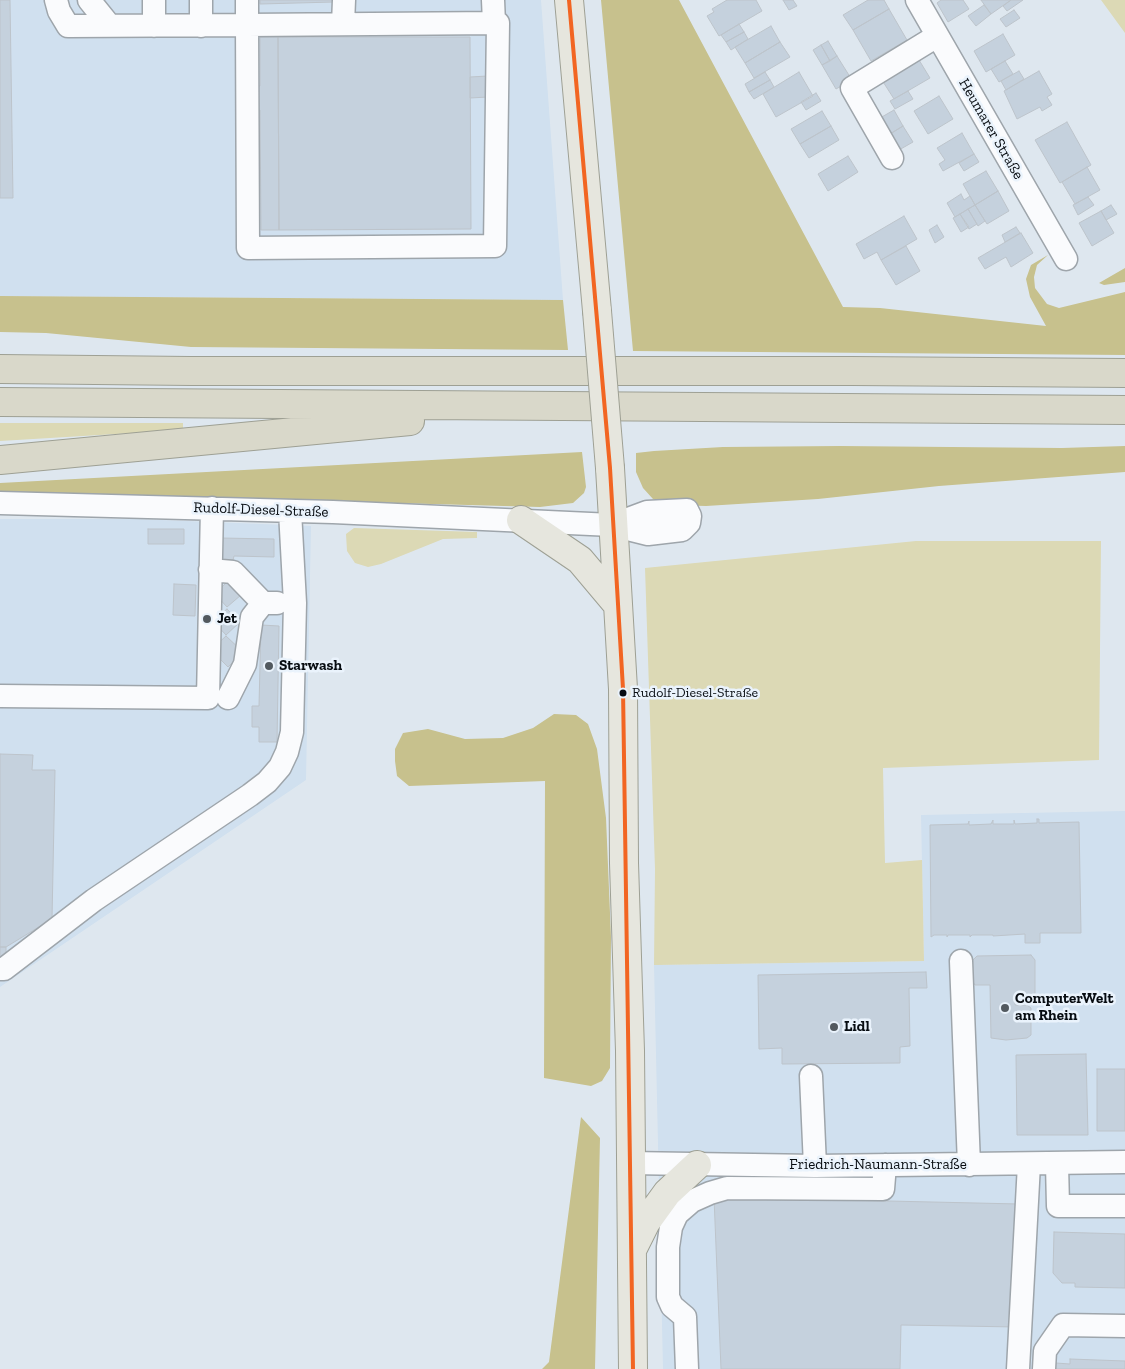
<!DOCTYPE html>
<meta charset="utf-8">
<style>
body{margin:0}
canvas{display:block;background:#dee7ef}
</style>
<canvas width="1125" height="1369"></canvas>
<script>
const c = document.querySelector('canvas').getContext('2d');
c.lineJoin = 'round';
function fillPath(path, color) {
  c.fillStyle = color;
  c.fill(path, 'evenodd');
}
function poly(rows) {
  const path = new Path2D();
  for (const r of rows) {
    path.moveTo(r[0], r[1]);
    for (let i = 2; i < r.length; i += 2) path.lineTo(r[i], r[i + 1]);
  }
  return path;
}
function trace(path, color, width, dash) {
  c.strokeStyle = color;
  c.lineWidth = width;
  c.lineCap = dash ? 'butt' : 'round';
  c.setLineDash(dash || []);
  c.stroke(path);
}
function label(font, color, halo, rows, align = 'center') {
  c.font = font + ' "Zilla Slab",serif';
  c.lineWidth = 5;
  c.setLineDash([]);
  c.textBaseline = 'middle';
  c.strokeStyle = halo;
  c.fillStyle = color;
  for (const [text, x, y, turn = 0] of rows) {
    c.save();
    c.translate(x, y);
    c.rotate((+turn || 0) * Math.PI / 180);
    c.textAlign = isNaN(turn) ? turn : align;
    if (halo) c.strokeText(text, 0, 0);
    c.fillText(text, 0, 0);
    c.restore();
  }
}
const built = poly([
 [0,0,541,0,563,300,0,296],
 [0,519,137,519,311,526,306,780,0,987],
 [1125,811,1125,1369,663,1369,654,965,924,961,921,815]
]);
const green = poly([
 [1101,0,1125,0,1125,33],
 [0,423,183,423,183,430,0,441],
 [354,528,477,532,477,538,443,539,381,564,368,567,355,563,347,551,346,534],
 [916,541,1101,541,1099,760,883,768,885,863,922,860,924,961,654,965,655,869,645,568]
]);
const forest = poly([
 [601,0,679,0,843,307,880,308,1046,326,1030,297,1026,279,1031,265,1048,255,1037,265,1034,277,1035,288,1047,304,1059,308,1125,292,1125,355,633,351],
 [1125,268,1125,282,1104,285,1099,283],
 [0,296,563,300,568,350,191,347,46,333,0,332],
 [840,446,1062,448,1125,446,1125,472,939,486,818,499,706,506,671,505,653,499,643,488,636,472,636,453,654,451,723,447],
 [582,452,586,487,584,493,573,503,540,507,0,492,0,483],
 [554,714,576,715,588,724,597,749,606,818,611,937,610,1068,602,1081,591,1086,544,1078,545,781,409,786,397,776,395,761,395,749,403,733,428,729,465,739,503,738,533,728],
 [581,1117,600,1138,595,1369,542,1369,549,1362]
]);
const building = poly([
 [0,0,10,0,13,198,0,198,0,0],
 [260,0,334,0,334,2,260,4,260,0],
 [727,0,756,0,762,11,719,36,707,16,714,12,712,9,727,0],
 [783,0,793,0,797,6,789,10,783,0],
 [868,0,884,0,889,9,853,30,843,15,868,0],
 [941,0,963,0,969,9,948,22,937,3,941,0],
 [981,0,1011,0,991,14,981,0],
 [1011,0,1023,0,1007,11,1003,6,1011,0],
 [984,5,991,14,976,26,968,16,984,5],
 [889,9,907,40,871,61,853,30,889,9],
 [1014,10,1020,18,1006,27,1000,19,1014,10],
 [739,24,744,32,726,42,721,35,739,24],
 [771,26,780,42,745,63,735,47,771,26],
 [744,32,748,39,731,50,726,42,744,32],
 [1003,34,1015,55,986,72,974,51,1003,34],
 [260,37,278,37,279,230,261,230,260,110,253,110,253,86,260,86,260,37],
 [278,37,470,37,471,229,279,230,278,37],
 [828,41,837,56,830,61,821,45,828,41],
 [780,42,790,57,754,78,745,63,780,42],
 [821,45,830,61,822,65,813,50,821,45],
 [916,55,930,78,894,99,880,77,916,55],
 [837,56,852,80,836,89,822,65,837,56],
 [1005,61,1013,74,999,82,991,69,1005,61],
 [1019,71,1024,79,1006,90,1001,81,1019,71],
 [1039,71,1052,94,1047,97,1052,105,1042,111,1040,107,1017,119,1004,91,1039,71],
 [765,72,770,80,749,92,745,84,765,72],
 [799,72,813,96,776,117,763,94,799,72],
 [488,76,488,97,470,98,470,77,488,76],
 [770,80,774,87,754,99,749,92,770,80],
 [908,91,913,99,895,109,890,101,908,91],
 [816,93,821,101,806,110,801,102,816,93],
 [939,96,953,119,928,134,914,111,939,96],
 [894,110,903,126,890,134,880,118,894,110],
 [822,111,831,126,800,144,791,129,822,111],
 [1067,122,1091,165,1060,183,1035,140,1067,122],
 [831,126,839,140,809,158,800,144,831,126],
 [903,126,913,142,899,150,890,134,903,126],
 [962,133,974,154,943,171,939,164,945,160,937,148,962,133],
 [974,154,979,162,964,171,959,163,974,154],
 [848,156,858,172,828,191,818,174,848,156],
 [1087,167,1100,190,1075,204,1062,182,1087,167],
 [986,171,998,191,975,205,963,184,986,171],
 [998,191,1009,211,987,224,975,205,998,191],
 [961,194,964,200,970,196,975,205,955,217,947,203,961,194],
 [1088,197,1094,205,1078,215,1073,205,1088,197],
 [975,205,985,221,978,226,968,209,975,205],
 [1111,205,1117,214,1106,220,1101,211,1111,205],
 [968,209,977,224,969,229,960,214,968,209],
 [1101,211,1114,233,1092,246,1079,223,1101,211],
 [960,214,969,227,961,232,953,218,960,214],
 [904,216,917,239,881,260,877,252,864,259,856,244,904,216],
 [937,225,944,237,935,243,929,230,937,225],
 [1016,227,1020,233,1005,242,1002,235,1016,227],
 [1021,233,1033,253,1011,267,1006,257,985,269,978,258,1021,233],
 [906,246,920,271,896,285,881,260,906,246],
 [148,529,184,529,184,544,148,544,148,529],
 [220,538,274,539,274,557,234,556,233,560,220,560,220,538],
 [228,581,241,595,227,607,215,594,228,581],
 [174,584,196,585,195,616,173,615,174,584],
 [227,609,240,622,226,635,213,621,227,609],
 [261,625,279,626,277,742,259,742,259,727,252,727,252,706,259,706,261,625],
 [226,636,243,652,228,667,211,650,226,636],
 [0,754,33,755,32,770,55,770,52,919,6,947,0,947,0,754],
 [1037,819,1039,819,1039,823,1079,822,1081,933,1040,933,1040,943,1025,943,1025,934,993,936,993,935,972,935,970,937,970,935,948,935,947,937,947,935,934,935,931,937,930,825,968,824,969,821,969,825,991,824,993,820,993,824,1014,824,1014,820,1015,824,1037,823,1037,819],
 [0,947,6,947,6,958,0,958,0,947],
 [1031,955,1035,960,1035,994,1031,998,1015,998,1015,1005,1027,1005,1031,1008,1031,1035,1027,1038,1006,1040,991,1038,990,985,975,985,973,982,972,961,977,956,1031,955],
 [926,972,927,988,909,988,910,1046,900,1047,900,1063,782,1064,782,1048,759,1049,758,975,926,972],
 [1086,1054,1088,1135,1017,1135,1016,1055,1086,1054],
 [1097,1069,1125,1069,1125,1131,1097,1131,1097,1069],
 [714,1197,1019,1204,1017,1327,901,1325,900,1369,721,1369,714,1197],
 [1054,1232,1125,1234,1125,1288,1075,1287,1075,1283,1062,1283,1053,1273,1054,1232],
 [1070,1359,1125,1361,1125,1369,1051,1369,1056,1363,1070,1364,1070,1359]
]);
const minor = poly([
 [56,0,59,11,68,26,247,25,498,23,495,246,248,248,247,25,247,0],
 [89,0,110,26],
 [154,0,154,26],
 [201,0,201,26],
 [493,0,494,23],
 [917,0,1066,259],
 [343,24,344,0],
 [892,158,852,88,937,36],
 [0,503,333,512,612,525],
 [687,510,690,516,689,523,682,530,648,534,612,525,647,512,687,510],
 [210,570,233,572,263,603,277,603],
 [0,696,208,698,212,508],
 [228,698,245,664,252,617,263,603],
 [961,961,969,1165],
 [0,969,4,969,94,900,250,795,267,782,280,767,287,752,292,732,295,603,290,511],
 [811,1076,815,1166],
 [630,1163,815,1166,1125,1162],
 [1057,1164,1058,1206,1125,1206],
 [687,1369,685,1317,672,1306,668,1297,668,1247,671,1227,677,1214,692,1201,710,1193,727,1188,883,1189,885,1165],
 [1018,1369,1029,1164],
 [1044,1369,1045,1351,1063,1325,1125,1326]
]);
const major = poly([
 [569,0,597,311],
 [610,468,623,689,624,863,630,1051,633,1369],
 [521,520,580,560,617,604],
 [633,1248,646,1222,667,1193,697,1165]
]);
const highway = poly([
 [0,369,191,371,852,371,1125,373],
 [0,402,1125,410],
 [0,460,410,421]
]);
const majorBridge = poly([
 [597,311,610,468]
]);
const bus1 = poly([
 [569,0,610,468,623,689,633,1369]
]);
const markers = [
 [207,619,5,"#52595f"],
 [269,666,5,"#52595f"],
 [623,693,4.5,"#070c11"],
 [1005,1008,5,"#52595f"],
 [834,1027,5,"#52595f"]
];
const busNames = [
 ["Rudolf-Diesel-Straße",632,693]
];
const streetNames = [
 ["Heumarer Straße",991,129,60],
 ["Rudolf-Diesel-Straße",261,510,2],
 ["Friedrich-Naumann-Straße",878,1165]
];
const poiNames = [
 ["Jet",217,619],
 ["Starwash",279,666],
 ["ComputerWelt",1015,999],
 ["am Rhein",1015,1016],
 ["Lidl",844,1027]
];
fillPath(built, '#d0e0ef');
fillPath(green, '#dcd9b5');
fillPath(forest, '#c7c18d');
fillPath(building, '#c5d1dd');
trace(building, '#bdc4cb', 1);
trace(minor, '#9ea5ab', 25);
trace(major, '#9ea094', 30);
trace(highway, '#9ea094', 30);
trace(minor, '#fafbfd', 22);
trace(major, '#e6e6de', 28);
trace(highway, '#d9d8ca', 28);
trace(majorBridge, '#9ea094', 30, []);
trace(majorBridge, '#e6e6de', 28);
trace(bus1, '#f26522', 4);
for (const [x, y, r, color] of markers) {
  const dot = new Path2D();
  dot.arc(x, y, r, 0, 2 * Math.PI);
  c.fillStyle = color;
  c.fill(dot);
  trace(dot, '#eaf3fc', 2);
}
label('14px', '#070c11', '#eaf3fc', busNames, 'left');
label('15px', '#070c11', '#eaf3fc', streetNames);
label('bold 15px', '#070c11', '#eaf3fc', poiNames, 'left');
</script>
